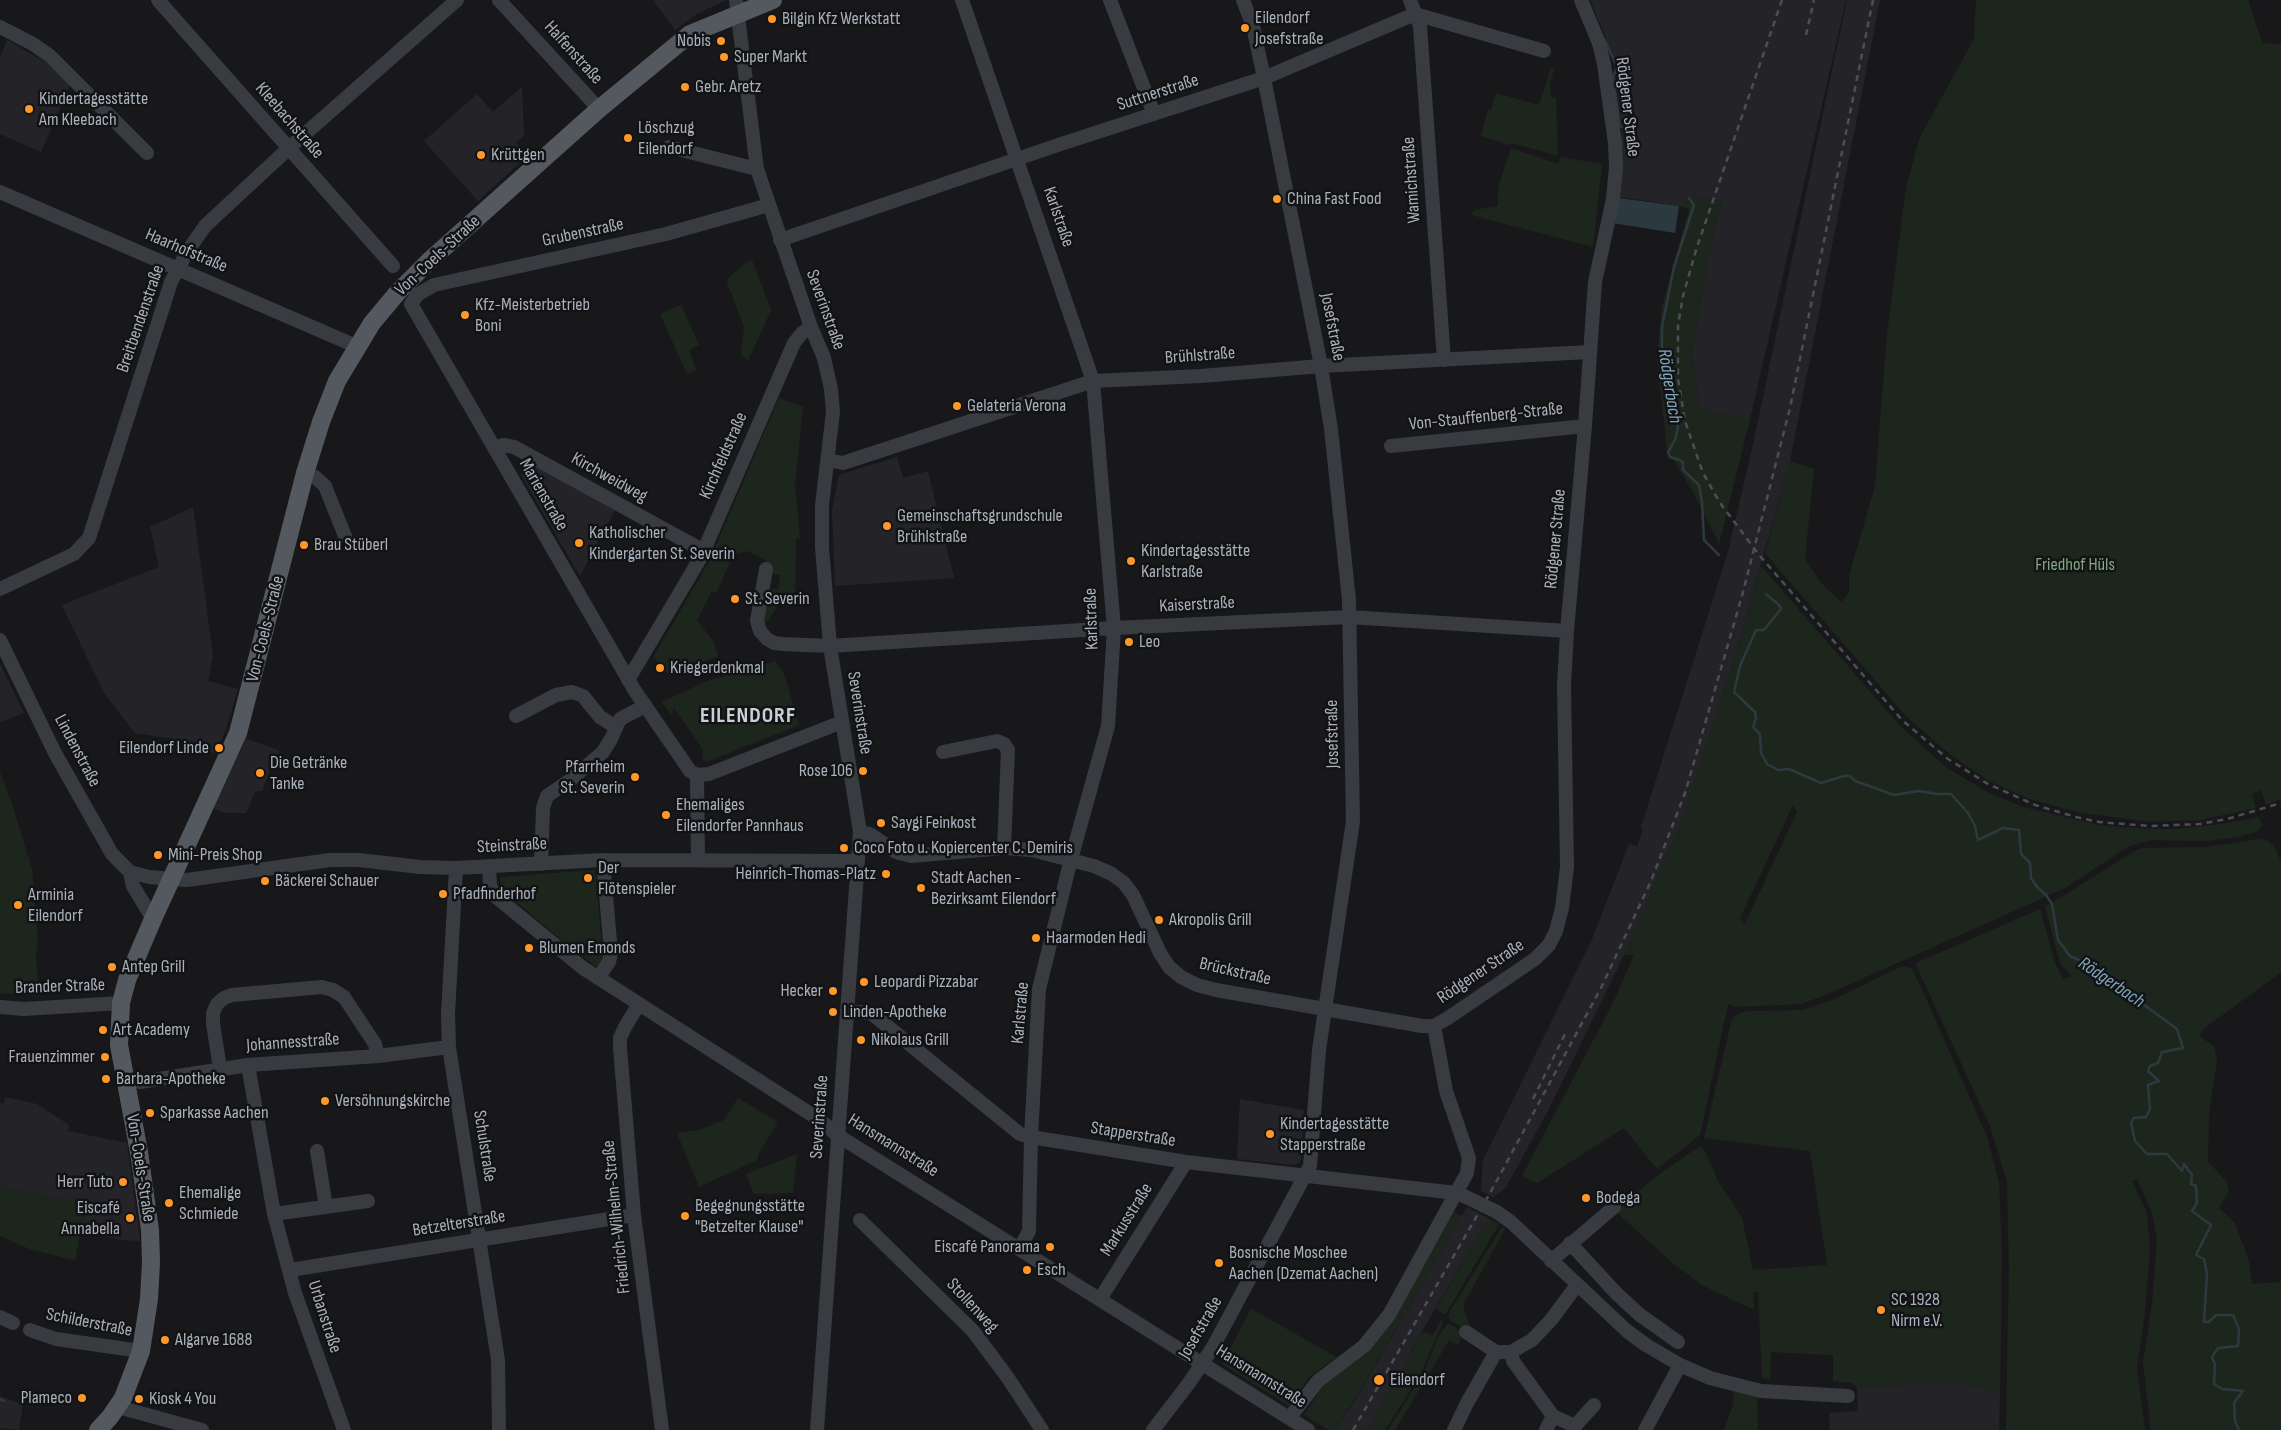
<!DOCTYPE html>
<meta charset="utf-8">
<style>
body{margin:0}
canvas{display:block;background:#18181a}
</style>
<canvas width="2281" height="1430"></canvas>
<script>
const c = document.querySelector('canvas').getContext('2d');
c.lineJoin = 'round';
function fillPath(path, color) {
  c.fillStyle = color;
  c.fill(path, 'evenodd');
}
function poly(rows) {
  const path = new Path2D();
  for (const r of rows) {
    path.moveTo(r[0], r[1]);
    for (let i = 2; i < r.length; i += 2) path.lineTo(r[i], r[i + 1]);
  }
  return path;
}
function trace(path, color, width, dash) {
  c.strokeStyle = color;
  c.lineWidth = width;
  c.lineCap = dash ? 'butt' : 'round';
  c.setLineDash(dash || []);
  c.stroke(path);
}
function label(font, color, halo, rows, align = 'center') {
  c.font = font + ' "Sofia Sans Condensed",sans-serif';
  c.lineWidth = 5;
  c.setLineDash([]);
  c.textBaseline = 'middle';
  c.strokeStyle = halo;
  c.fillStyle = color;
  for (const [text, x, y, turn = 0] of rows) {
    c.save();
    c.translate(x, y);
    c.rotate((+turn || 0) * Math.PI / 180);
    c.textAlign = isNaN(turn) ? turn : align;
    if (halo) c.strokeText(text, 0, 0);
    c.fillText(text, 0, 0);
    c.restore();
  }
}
const built = poly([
 [653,0,726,0,697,14,675,30],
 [1590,0,1846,0,1750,419,1700,409,1692,353,1713,235,1722,201,1691,197,1680,206,1619,197,1622,124,1615,78,1618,67],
 [1847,0,1880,0,1790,461,1735,656,1682,820,1624,955,1549,1109,1505,1189,1493,1197,1481,1191,1483,1160,1591,942,1629,844,1637,846,1643,830,1641,827,1728,552,1753,444],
 [7,40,45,62,70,85,41,152,0,134,0,57],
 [522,87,524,136,516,143,527,156,478,201,424,141,477,94,493,112],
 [897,457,903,478,928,471,954,578,835,586,832,511,838,478,842,474],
 [528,462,615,510,580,576,521,475],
 [193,507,213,656,208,681,238,689,226,729,215,754,186,741,135,733,104,693,62,605,159,567,150,527],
 [0,664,24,713,0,722],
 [246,739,279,750,280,762,273,763,262,791,255,791,246,813,225,813,213,808],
 [5,1097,37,1104,69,1125,68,1131,127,1143,140,1241,121,1240,81,1230,86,1204,0,1186,0,1103,4,1104],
 [1240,1099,1304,1110,1301,1160,1297,1164,1293,1165,1237,1159],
 [1467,1207,1488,1218,1410,1352,1412,1354,1401,1372,1399,1372,1367,1430,1337,1430,1348,1408,1350,1409],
 [1950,1381,2000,1392,1999,1430,1830,1430,1829,1413,1858,1411,1857,1388],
 [0,1396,23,1405,19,1430,0,1428]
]);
const green = poly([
 [1976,0,2248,0,2262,43,2281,44,2281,798,2274,802,2266,805,2261,790,2252,794,2256,808,2200,820,2150,822,2077,812,2029,799,1989,781,1951,755,1906,716,1765,553,1790,461,1814,469,1805,559,1821,583,1841,602,1849,593,1849,576,1875,486,1887,334,1906,188,1920,137,1974,39],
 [1551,68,1554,69,1550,84,1551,97,1556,98,1558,156,1512,143,1510,145,1481,136,1488,109,1491,110,1496,93,1539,105],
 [1511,148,1558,164,1560,157,1602,164,1593,247,1471,215,1474,210,1498,206,1498,188],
 [1691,197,1722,201,1713,235,1692,353,1700,409,1750,419,1719,544,1693,492,1667,449,1657,357,1662,307,1689,209,1680,206],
 [752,260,771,310,748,361,741,355,744,327,727,282,728,278,744,264],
 [681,305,699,345,689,350,696,370,687,374,660,314],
 [779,398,803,407,795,484,800,539,796,539,795,600,782,600,766,623,763,620,766,590,779,589,780,575,770,574,768,564,764,559,747,551,734,554,716,593,712,591,697,620,713,641,718,656,670,676,653,657,709,562],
 [1761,566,1901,727,1947,768,1985,791,2023,807,2099,825,2150,829,2176,829,2228,823,2259,817,2262,825,2258,831,2238,837,2205,841,2152,840,2129,846,2065,888,1828,994,1801,1004,1734,1007,1728,1004,1700,1135,1657,1169,1624,1128,1537,1183,1522,1176,1613,1003,1634,955,1624,955,1682,820,1735,656],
 [1793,805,1797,812,1745,924,1740,918],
 [775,661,784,674,799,725,706,762,702,759,703,749,674,708,671,715,662,702,705,682],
 [0,772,13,807,32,869,38,941,36,954,39,996,0,993],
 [2259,839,2267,840,2274,846,2281,862,2281,972,2202,1030,2200,1037,2214,1046,2217,1060,2209,1114,2208,1162,2227,1182,2229,1191,2219,1208,2235,1223,2249,1261,2252,1284,2281,1282,2281,1430,2151,1430,2143,1362,2152,1305,2157,1238,2151,1210,2137,1179,2132,1181,2147,1213,2150,1248,2145,1312,2137,1367,2145,1430,2006,1430,2009,1268,2007,1181,1990,1126,1917,967,1916,963,2040,909,2055,963,2063,979,2072,977,2060,963,2045,906,2060,898,2133,852,2142,848,2205,847],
 [595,870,603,960,597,967,574,950,501,889,501,877],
 [1901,967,1907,967,1912,969,1924,994,1987,1137,1999,1183,2002,1252,2000,1392,1950,1381,1857,1388,1852,1383,1833,1381,1833,1355,1771,1352,1770,1379,1762,1378,1758,1292,1753,1293,1754,1310,1702,1285,1674,1264,1615,1211,1661,1173,1700,1146,1704,1149,1719,1183,1742,1218,1753,1270,1827,1265,1810,1151,1704,1138,1732,1019,1739,1013,1749,1011,1803,1010,1832,1000],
 [738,1098,778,1122,759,1153,757,1160,699,1187,677,1133,699,1130,724,1120],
 [797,1154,793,1193,754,1194,746,1174],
 [0,1186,86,1204,75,1260,32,1250,0,1236],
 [1454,1212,1462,1216,1349,1409,1347,1408,1337,1430,1329,1430,1304,1415,1323,1386,1369,1350,1394,1318],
 [1488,1218,1498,1223,1498,1226,1446,1313,1444,1314,1436,1309],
 [1502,1227,1505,1229,1464,1303,1464,1309,1469,1324,1466,1329,1450,1320,1448,1315],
 [1251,1309,1337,1357,1309,1377,1289,1406,1222,1364],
 [1441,1320,1443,1322,1421,1373,1390,1423,1384,1430,1367,1430,1399,1371,1401,1372,1412,1354,1410,1353,1422,1332,1433,1335],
 [1448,1323,1464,1333,1458,1345,1449,1340,1395,1430,1388,1430,1423,1374,1439,1336],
 [1734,1391,1757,1395,1758,1430,1724,1430,1733,1405]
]);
const water = poly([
 [1618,198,1679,206,1675,233,1612,223]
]);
const stream = poly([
 [1605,40,1617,67,1613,77,1620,126,1624,128],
 [1689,198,1694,205,1674,267,1662,327,1662,359,1670,401,1678,428,1675,440,1668,452,1670,457,1680,460,1683,463,1683,470,1699,485,1702,501,1704,540,1719,555],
 [1766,594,1779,605,1781,609,1764,630,1756,630,1740,666,1734,692,1755,712,1756,718,1753,727,1760,734,1761,753,1767,764,1778,770,1789,769,1821,783,1844,776,1850,776,1855,781,1894,795,1918,791,1938,794,1951,794,1968,813,1975,826,1978,840,2003,828,2019,830,2021,854,2030,863,2031,878,2037,887,2046,895,2052,904,2058,940,2070,956,2090,965,2177,1029,2183,1048,2162,1052,2158,1063,2150,1066,2148,1071,2159,1081,2148,1085,2150,1109,2146,1117,2134,1118,2131,1123,2135,1141,2147,1154,2167,1154,2182,1171,2184,1164,2192,1175,2191,1184,2196,1186,2197,1203,2192,1211,2211,1225,2196,1255,2204,1259,2207,1274,2204,1322,2209,1322,2216,1315,2233,1315,2239,1329,2238,1346,2218,1348,2212,1357,2215,1364,2214,1384,2222,1389,2243,1391,2234,1403,2235,1421,2239,1430],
 [0,1399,4,1401]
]);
const minor = poly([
 [158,0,393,266],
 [499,0,599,109],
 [736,0,757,169,811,327,824,358,831,389,833,412,822,505,822,547,830,646,860,832,817,1430],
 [962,0,1093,381,1114,628,1108,726,1071,859,1039,989,1031,1137,1029,1231,1020,1248],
 [1110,0,1154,114],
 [1410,0,1420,26,1444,360],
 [0,27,33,44,50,56,147,153],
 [669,147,757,169],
 [0,192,356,346],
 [769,205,666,234,434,285,417,295,411,304,635,691,690,771,697,775,709,774,842,722],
 [780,240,1058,145,1264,78,1415,14,1544,51],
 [1391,446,1585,426],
 [495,449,503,445,514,447,704,551],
 [828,460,843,463,1093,381,1201,376,1321,366,1589,352],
 [305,473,315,477,325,486,345,536],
 [766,569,757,621,760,631,767,639,774,643,783,644,830,646,1114,628,1349,617,1567,631],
 [0,589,74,554,89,538,171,282,187,252,205,226,289,148,457,0],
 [0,640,55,753,112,854,130,872,149,877,187,880,330,860,359,860,420,867,456,868,603,860,857,861],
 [628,680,701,557,794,343,802,333,811,327],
 [516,716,556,695,572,692,583,696,600,717,616,727],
 [943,752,997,741,1004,744,1008,750,1004,848],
 [697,775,698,860],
 [860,832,870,834,896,852,911,856,1004,848,1032,850,1094,866,1112,874,1124,883,1133,895,1160,953,1169,967,1181,977,1197,985,1216,990,1422,1026,1434,1026,1448,1018,1535,959,1549,945,1556,931,1562,908,1567,867,1564,685,1567,631,1585,426,1595,282,1613,199,1616,167,1615,143,1604,64,1599,43,1581,0],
 [541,864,543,808,547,796,569,781,603,752,611,739,620,719,645,706],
 [489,867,490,886,495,896,583,968,820,1120,837,1135,1308,1430],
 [456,868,448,1014,449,1047,498,1360,499,1430],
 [130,872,133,886,153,919],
 [598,978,609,962,611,953,603,860],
 [639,1004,625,1027,620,1038,620,1048,634,1215,662,1430],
 [0,1007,24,1009,121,1003],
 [847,1011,871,1013,1020,1134,1031,1137,1186,1162,1456,1193,1464,1196],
 [248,1065,274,1214,295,1293,344,1430],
 [220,1068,213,1024,213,1013,217,1004,224,998,232,995,322,987,333,990,344,997,375,1044,378,1056],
 [140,1082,248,1065,378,1056,449,1047],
 [317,1151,326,1207],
 [1497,1212,1511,1222,1627,1331,1646,1345,1680,1365,1710,1378,1761,1391,1848,1396],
 [274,1214,368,1201],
 [860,1220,973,1331,1008,1378,1042,1430],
 [1570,1243,1616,1293,1640,1315,1678,1342],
 [1551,1261,1614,1207],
 [290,1270,634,1215],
 [1100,1299,1186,1162],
 [0,1317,13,1323],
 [30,1330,56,1339,141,1351],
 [1466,1332,1496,1352,1511,1352,1532,1340,1551,1320,1577,1285],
 [1511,1352,1513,1361,1553,1416,1575,1426,1594,1405],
 [1470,1398,1496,1352],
 [118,1407,202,1430],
 [1290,1417,1318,1381,1364,1346,1389,1315,1467,1173,1469,1158,1446,1091,1434,1026],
 [1153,1430,1189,1383,1213,1347,1310,1166,1319,1050,1353,821,1349,600,1331,429,1321,366,1264,78,1253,26,1243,0],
 [1454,1430,1469,1399],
 [1546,1430,1553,1416],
 [1645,1430,1680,1365]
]);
const major = poly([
 [98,1430,110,1417,123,1398,141,1351,149,1299,151,1262,150,1230,139,1152,119,1045,121,1003,127,980,153,919,238,733,305,473,321,422,337,381,372,323,398,292,429,261,599,109,690,34,773,0]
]);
const rail = poly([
 [1782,0,1697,247,1683,296,1678,325,1678,379,1685,421,1703,473,1720,503,1760,556,1902,720,1948,759,1988,784,2035,805,2076,817,2099,822,2150,826,2200,824,2227,819,2281,803],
 [1806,35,1814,0],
 [1533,1099,1566,1032],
 [1353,1430,1489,1195,1601,988,1651,881,1685,793,1742,596,1790,408,1873,0]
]);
const minorBridge = poly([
 [1464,1196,1497,1212]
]);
const markers = [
 [772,19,5,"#ff982b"],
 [1245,28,5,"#ff982b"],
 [721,41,5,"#ff982b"],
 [724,57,5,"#ff982b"],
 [685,87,5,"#ff982b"],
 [29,109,5,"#ff982b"],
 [628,138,5,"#ff982b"],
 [481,155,5,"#ff982b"],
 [1277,199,5,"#ff982b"],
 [465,315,5,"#ff982b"],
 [957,406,5,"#ff982b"],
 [887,526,5,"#ff982b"],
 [579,543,5,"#ff982b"],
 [304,545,5,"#ff982b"],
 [1131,561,5,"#ff982b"],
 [735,599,5,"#ff982b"],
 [1129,642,5,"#ff982b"],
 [660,668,5,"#ff982b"],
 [219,748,5,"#ff982b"],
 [863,771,5,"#ff982b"],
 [260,773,5,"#ff982b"],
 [635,777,5,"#ff982b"],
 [666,815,5,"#ff982b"],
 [881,823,5,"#ff982b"],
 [844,848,5,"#ff982b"],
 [158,855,5,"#ff982b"],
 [886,874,5,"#ff982b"],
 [588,878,5,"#ff982b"],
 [265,881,5,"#ff982b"],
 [921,888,5,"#ff982b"],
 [443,894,5,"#ff982b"],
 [18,905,5,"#ff982b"],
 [1159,920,5,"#ff982b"],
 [1036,938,5,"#ff982b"],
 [529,948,5,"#ff982b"],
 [112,967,5,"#ff982b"],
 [864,982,5,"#ff982b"],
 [833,991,5,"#ff982b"],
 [833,1012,5,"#ff982b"],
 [103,1030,5,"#ff982b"],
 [861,1040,5,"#ff982b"],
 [105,1057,5,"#ff982b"],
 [106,1079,5,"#ff982b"],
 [325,1101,5,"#ff982b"],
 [150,1113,5,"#ff982b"],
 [1270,1134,5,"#ff982b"],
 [123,1182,5,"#ff982b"],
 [1586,1198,5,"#ff982b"],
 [169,1203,5,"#ff982b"],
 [685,1216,5,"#ff982b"],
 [130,1218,5,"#ff982b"],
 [1050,1247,5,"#ff982b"],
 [1219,1263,5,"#ff982b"],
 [1027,1270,5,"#ff982b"],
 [1881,1310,5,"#ff982b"],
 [165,1340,5,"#ff982b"],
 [1379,1380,6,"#ff982b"],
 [82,1398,5,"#ff982b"],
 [139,1399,5,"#ff982b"]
];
const poiNames = [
 ["Eilendorf",1255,18],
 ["Josefstraße",1255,39],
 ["Bilgin Kfz Werkstatt",782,19],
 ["Nobis",711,41,"right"],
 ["Super Markt",734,57],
 ["Gebr. Aretz",695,87],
 ["Kindertagesstätte",39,99],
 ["Am Kleebach",39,120],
 ["Löschzug",638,128],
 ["Eilendorf",638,149],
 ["Krüttgen",491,155],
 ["China Fast Food",1287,199],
 ["Kfz-Meisterbetrieb",475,305],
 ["Boni",475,326],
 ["Gelateria Verona",967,406],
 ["Gemeinschaftsgrundschule",897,516],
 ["Brühlstraße",897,537],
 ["Katholischer",589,533],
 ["Kindergarten St. Severin",589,554],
 ["Brau Stüberl",314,545],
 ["Kindertagesstätte",1141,551],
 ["Karlstraße",1141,572],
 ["St. Severin",745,599],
 ["Leo",1139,642],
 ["Kriegerdenkmal",670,668],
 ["Eilendorf Linde",209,748,"right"],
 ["Die Getränke",270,763],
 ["Tanke",270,784],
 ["Pfarrheim",625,767,"right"],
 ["St. Severin",625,788,"right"],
 ["Rose 106",853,771,"right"],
 ["Ehemaliges",676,805],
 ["Eilendorfer Pannhaus",676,826],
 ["Saygi Feinkost",891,823],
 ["Coco Foto u. Kopiercenter C. Demiris",854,848],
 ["Mini-Preis Shop",168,855],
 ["Der",598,868],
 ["Flötenspieler",598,889],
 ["Heinrich-Thomas-Platz",876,874,"right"],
 ["Stadt Aachen -",931,878],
 ["Bezirksamt Eilendorf",931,899],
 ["Bäckerei Schauer",275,881],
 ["Pfadfinderhof",453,894],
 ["Arminia",28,895],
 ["Eilendorf",28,916],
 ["Akropolis Grill",1169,920],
 ["Haarmoden Hedi",1046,938],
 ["Blumen Emonds",539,948],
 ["Antep Grill",122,967],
 ["Leopardi Pizzabar",874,982],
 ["Hecker",823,991,"right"],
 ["Linden-Apotheke",843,1012],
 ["Art Academy",113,1030],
 ["Nikolaus Grill",871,1040],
 ["Frauenzimmer",95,1057,"right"],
 ["Barbara-Apotheke",116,1079],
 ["Versöhnungskirche",335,1101],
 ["Sparkasse Aachen",160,1113],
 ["Kindertagesstätte",1280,1124],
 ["Stapperstraße",1280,1145],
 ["Herr Tuto",113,1182,"right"],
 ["Ehemalige",179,1193],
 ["Schmiede",179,1214],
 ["Bodega",1596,1198],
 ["Begegnungsstätte",695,1206],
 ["\"Betzelter Klause\"",695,1227],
 ["Eiscafé",120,1208,"right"],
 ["Annabella",120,1229,"right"],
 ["Eiscafé Panorama",1040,1247,"right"],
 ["Bosnische Moschee",1229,1253],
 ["Aachen (Dzemat Aachen)",1229,1274],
 ["Esch",1037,1270],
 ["SC 1928",1891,1300],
 ["Nirm e.V.",1891,1321],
 ["Algarve 1688",175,1340],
 ["Eilendorf",1390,1380],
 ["Plameco",72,1398,"right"],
 ["Kiosk 4 You",149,1399]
];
const streetNames = [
 ["Halfenstraße",573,53,48],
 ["Suttnerstraße",1158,93,-18],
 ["Rödgener Straße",1627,107,83],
 ["Kleebachstraße",289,121,49],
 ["Wamichstraße",1412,180,-94],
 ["Karlstraße",1058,217,71],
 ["Grubenstraße",583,233,-12],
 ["Haarhofstraße",186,251,23],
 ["Von-Coels-Straße",438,256,-43],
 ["Severinstraße",825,310,70],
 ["Breitbendenstraße",141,319,-71],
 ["Josefstraße",1332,327,79],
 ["Brühlstraße",1200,356,-4],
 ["Von-Stauffenberg-Straße",1486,417,-6],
 ["Kirchfeldstraße",724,456,-66],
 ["Kirchweidweg",609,478,29],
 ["Marienstraße",543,495,60],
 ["Rödgener Straße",1556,539,-85],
 ["Kaiserstraße",1197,605,-3],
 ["Karlstraße",1092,619,-92],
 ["Von-Coels-Straße",266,629,-76],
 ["Severinstraße",859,713,81],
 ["Josefstraße",1333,734,-91],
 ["Lindenstraße",77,751,62],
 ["Steinstraße",512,846,-3],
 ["Brückstraße",1235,972,13],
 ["Rödgener Straße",1481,972,-34],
 ["Brander Straße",60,987,-2],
 ["Karlstraße",1021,1013,-85],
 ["Johannesstraße",293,1043,-4],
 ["Severinstraße",820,1117,-86],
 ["Stapperstraße",1133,1135,9],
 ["Schulstraße",484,1146,81],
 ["Hansmannstraße",893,1146,32],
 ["Von-Coels-Straße",140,1168,81],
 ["Friedrich-Wilhelm-Straße",617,1217,-96],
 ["Markusstraße",1127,1220,-58],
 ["Betzelterstraße",459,1224,-9],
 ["Stollenweg",972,1306,47],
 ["Urbanstraße",324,1317,72],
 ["Schilderstraße",89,1323,11],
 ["Josefstraße",1201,1328,-60],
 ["Hansmannstraße",1261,1377,32]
];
const parkNames = [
 ["Friedhof Hüls",2075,565]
];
const waterNames = [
 ["Rödgerbach",1669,386,81],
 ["Rödgerbach",2111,983,34]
];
const districtNames = [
 ["EILENDORF",748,716]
];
fillPath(built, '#242428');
fillPath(green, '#1d261d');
fillPath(water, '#2c3a40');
trace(stream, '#2c3a40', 2.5);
trace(minor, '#383b40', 14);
trace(major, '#54585f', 18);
trace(rail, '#4b4f55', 2.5, [6, 5]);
trace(minorBridge, '#383b40', 14);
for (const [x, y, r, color] of markers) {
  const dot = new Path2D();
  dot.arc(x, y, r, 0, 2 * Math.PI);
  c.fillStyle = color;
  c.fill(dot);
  trace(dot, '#131315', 2);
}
label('18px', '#a9b1bb', '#131315', poiNames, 'left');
label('18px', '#a9b1bb', '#131315', streetNames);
label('18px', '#82a87e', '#131315', parkNames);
label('italic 19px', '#7da6b9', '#131315', waterNames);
c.letterSpacing = '1px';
label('bold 22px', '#cad0d7', '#131315', districtNames);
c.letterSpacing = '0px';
</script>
